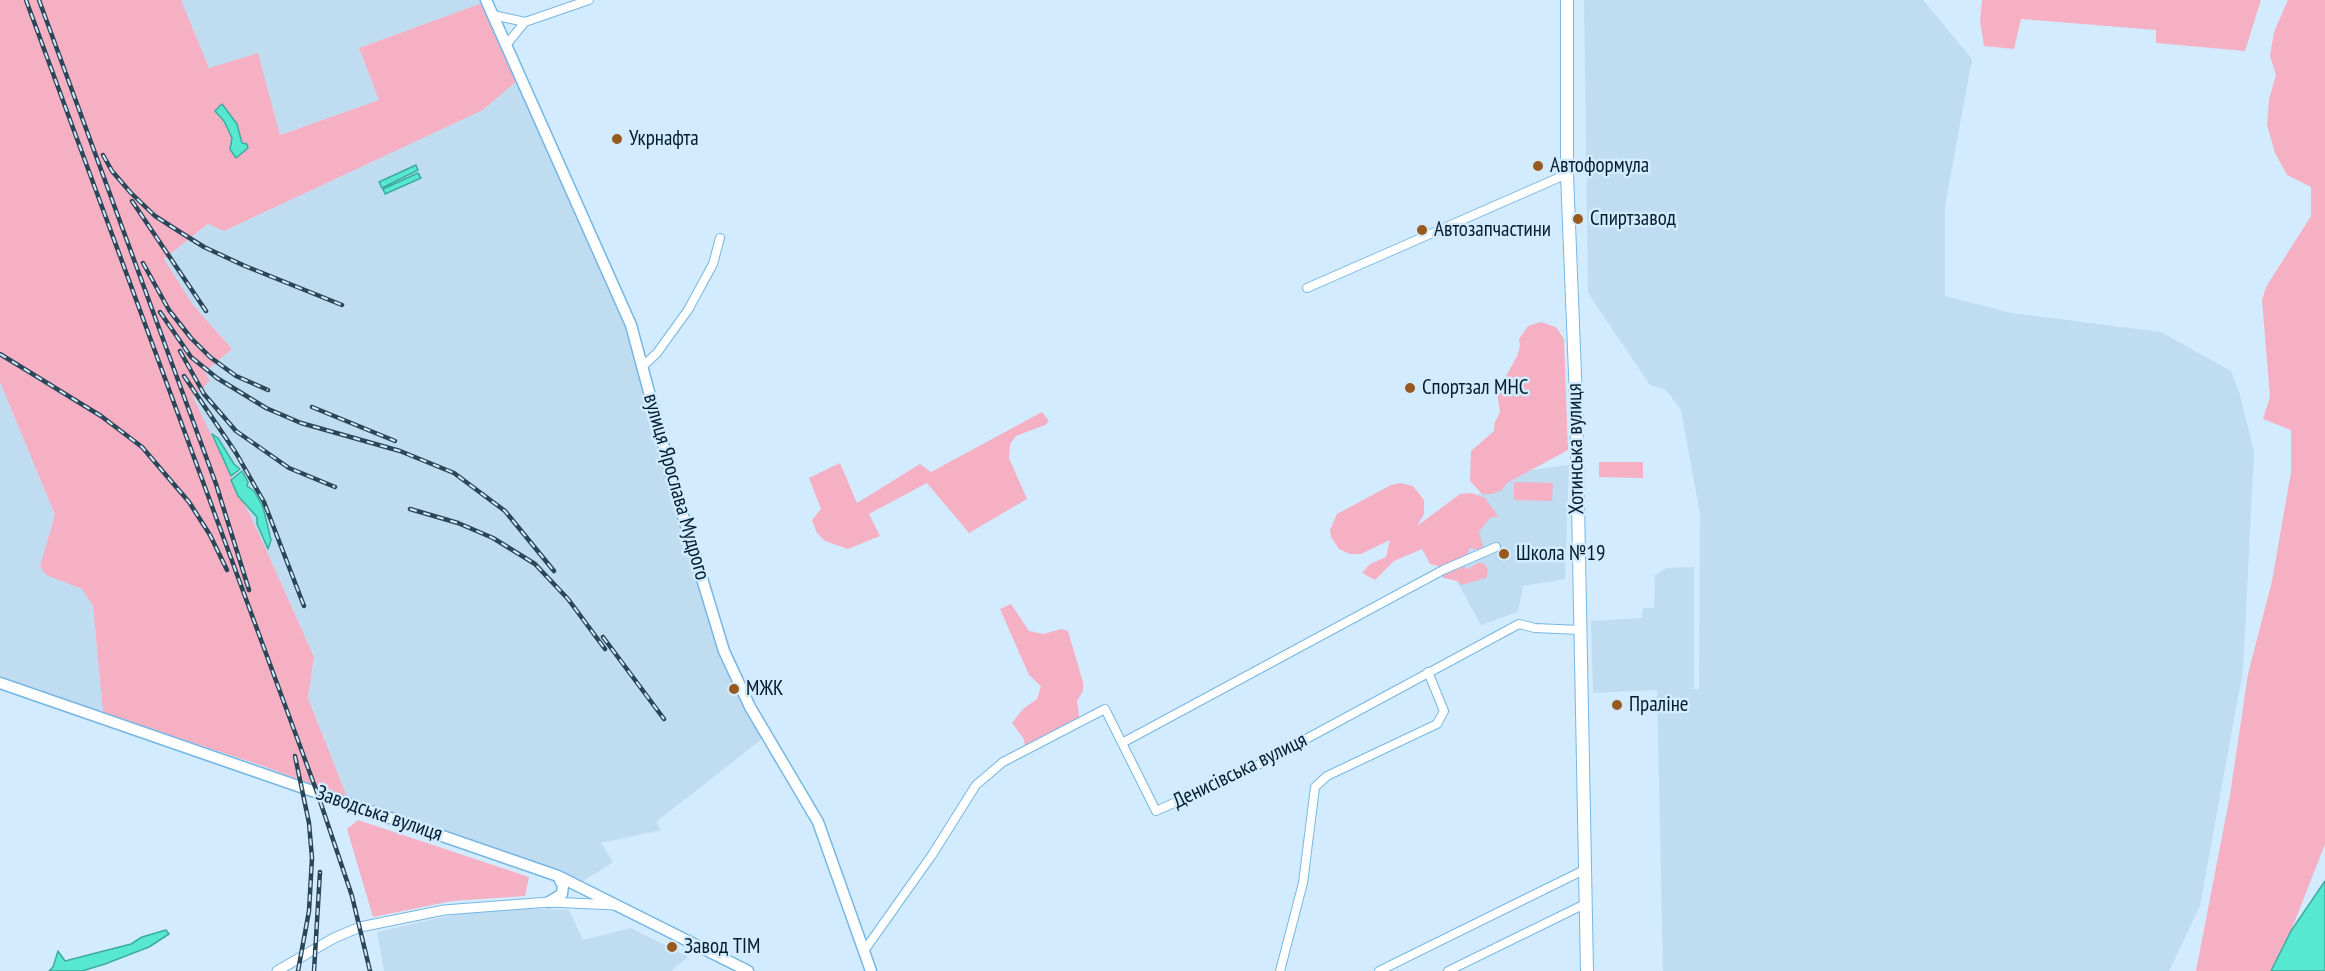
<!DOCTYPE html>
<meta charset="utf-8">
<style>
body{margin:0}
canvas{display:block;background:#d2ebfe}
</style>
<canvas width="2325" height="971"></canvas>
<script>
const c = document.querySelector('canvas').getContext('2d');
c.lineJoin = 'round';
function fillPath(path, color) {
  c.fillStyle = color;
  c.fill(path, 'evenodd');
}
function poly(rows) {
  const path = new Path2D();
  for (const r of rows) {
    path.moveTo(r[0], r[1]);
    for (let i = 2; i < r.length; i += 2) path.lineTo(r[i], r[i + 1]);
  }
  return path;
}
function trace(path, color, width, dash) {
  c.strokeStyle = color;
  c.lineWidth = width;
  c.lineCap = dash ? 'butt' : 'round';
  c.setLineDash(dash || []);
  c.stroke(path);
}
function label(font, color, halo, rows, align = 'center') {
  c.font = font + ' "PT Sans Narrow",sans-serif';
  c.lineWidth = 5;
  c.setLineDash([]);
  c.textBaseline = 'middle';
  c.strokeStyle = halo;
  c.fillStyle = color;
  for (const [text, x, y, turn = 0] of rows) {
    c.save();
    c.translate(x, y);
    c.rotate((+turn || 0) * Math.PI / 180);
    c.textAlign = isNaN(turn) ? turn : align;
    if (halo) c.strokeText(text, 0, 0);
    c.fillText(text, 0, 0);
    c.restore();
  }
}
const built = poly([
 [181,0,484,0,485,2,359,48,379,100,280,135,258,54,209,68],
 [1584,0,1923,0,1972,59,1945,206,1945,296,2011,313,2161,332,2231,371,2239,392,2254,451,2243,670,2200,906,2169,971,1663,971,1657,690,1593,693,1591,621,1642,618,1643,608,1654,608,1655,575,1666,568,1694,567,1694,688,1686,689,1699,689,1700,514,1681,410,1666,390,1650,385,1588,293],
 [518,80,630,324,722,650,766,736,656,822,661,830,601,843,613,862,579,884,347,797,308,698,314,657,259,534,192,397,210,381,205,372,232,349,193,305,164,259,209,224,224,231,483,110],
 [0,382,55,515,41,566,46,575,82,589,93,606,103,713,0,680],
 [1569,465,1565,579,1523,586,1518,612,1481,625,1428,529,1509,473],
 [506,908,569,910,583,940,631,928,688,957,671,971,384,971,377,932,465,912]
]);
const green = poly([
 [0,0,181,0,209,68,258,53,280,135,379,100,359,48,485,2,518,80,483,110,224,231,208,224,164,259,193,305,232,349,205,372,210,381,193,397,259,534,314,657,308,698,347,797,260,765,103,713,93,606,82,589,46,575,40,566,55,515,0,382],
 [1982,0,2261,0,2245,51,2156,43,2156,30,2021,19,2014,49,1984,46,1980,21],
 [2288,0,2325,0,2325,844,2291,931,2271,971,2196,971,2230,795,2248,674,2272,581,2291,472,2291,430,2263,419,2270,397,2262,300,2266,287,2311,216,2311,187,2287,175,2275,153,2267,125,2269,99,2276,75,2270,56,2274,32],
 [1541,322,1556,327,1564,339,1568,450,1507,483,1502,490,1492,494,1482,494,1470,481,1471,451,1494,431,1495,422,1500,412,1497,393,1517,356,1520,346,1519,339,1528,326],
 [1042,412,1049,421,1045,425,1016,436,1010,444,1009,458,1027,499,969,533,927,483,869,514,880,536,848,549,825,541,817,533,812,520,821,509,809,478,840,463,857,503,920,464,931,472],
 [1599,462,1643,462,1643,478,1599,477],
 [1514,482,1553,483,1552,501,1514,500],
 [1401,483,1413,486,1424,500,1424,514,1417,526,1460,494,1472,493,1485,498,1498,516,1490,518,1479,532,1483,546,1479,550,1470,548,1462,564,1467,569,1478,563,1485,564,1488,571,1486,578,1461,585,1458,581,1443,578,1438,566,1430,564,1422,549,1394,561,1375,580,1362,573,1370,564,1386,557,1390,540,1361,554,1350,554,1339,549,1331,537,1330,530,1337,514,1391,485],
 [1011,604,1029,631,1044,634,1061,629,1068,631,1083,682,1083,691,1077,701,1080,722,1025,750,1024,739,1012,723,1023,709,1037,699,1041,686,1029,675,1000,609],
 [358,820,529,877,525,896,452,901,373,917,347,829]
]);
const water = poly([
 [222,104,237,124,242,143,247,144,248,148,236,158,230,149,232,138,224,121,215,111,222,104],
 [416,165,418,170,382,188,379,182,416,165],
 [418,173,421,178,385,194,383,189,418,173],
 [212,434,218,438,234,464,240,469,231,476,212,434],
 [242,471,248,482,247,486,254,491,263,507,271,540,268,549,257,524,257,517,238,496,231,480,242,471],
 [2325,881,2325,971,2271,971,2291,931,2325,881],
 [166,930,169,934,149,947,105,964,82,971,49,971,53,967,58,951,65,961,131,944,142,937,166,930]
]);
const minor = poly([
 [493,15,525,22],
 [506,45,525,22,589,0],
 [1307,288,1567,174],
 [643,366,657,353,688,310,713,264,720,238],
 [1122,743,1443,570,1496,547],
 [864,951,932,855,976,785,1003,762,1105,709,1156,811,1256,766,1519,624,1535,628,1580,630],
 [1280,971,1303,883,1315,787,1327,776,1437,724,1444,711,1428,672],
 [1379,971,1584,870],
 [1448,971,1585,904]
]);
const tertiary = poly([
 [277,971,334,938,360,927,444,910,549,902,615,905]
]);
const secondary = poly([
 [486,0,631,325,677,496,724,651,750,707,818,822,871,971],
 [0,683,558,876,748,971],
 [549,902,562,894,563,886,558,876]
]);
const trunk = poly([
 [1567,0,1567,174,1576,399,1587,971]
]);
const rail = poly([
 [26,0,318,795,352,896,370,971],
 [39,0,216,484,249,590],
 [103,155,112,171,131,193,155,216,180,232,204,247,245,266,342,305],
 [132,201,206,311],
 [143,263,169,310,191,338,210,357,236,376,268,390],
 [160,312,191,357,217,378,266,408,301,423,400,451,454,473,505,511,554,571],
 [180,351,204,394,236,431,289,468,335,487],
 [0,354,101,416,142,447,189,502,210,535,227,570],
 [184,376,236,453,264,502,304,606],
 [312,407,395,441],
 [410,509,458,523,493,538,535,564,568,599,605,649],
 [603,637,664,719],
 [295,756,309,823,312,858,309,911,298,971],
 [314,971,320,872]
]);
const markers = [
 [617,139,6,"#97591e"],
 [1538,166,6,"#97591e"],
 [1578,219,6,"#97591e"],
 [1422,230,6,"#97591e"],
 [1410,388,6,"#97591e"],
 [1504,554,6,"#97591e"],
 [734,689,6,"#97591e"],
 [1617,705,6,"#97591e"],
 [672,947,6,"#97591e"]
];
const poiNames = [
 ["Укрнафта",629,139],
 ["Автоформула",1550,166],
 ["Спиртзавод",1590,219],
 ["Автозапчастини",1434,230],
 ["Спортзал МНС",1422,388],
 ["Школа №19",1516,554],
 ["МЖК",746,689],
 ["Праліне",1629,705],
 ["Завод ТІМ",684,947]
];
const streetNames = [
 ["Хотинська вулиця",1576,449,-91],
 ["вулиця Ярослава Мудрого",676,487,74],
 ["Денисівська вулиця",1240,771,-26],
 ["Заводська вулиця",379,814,19]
];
fillPath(built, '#c0dcf1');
fillPath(green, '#f6b0c4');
fillPath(water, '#56e8d0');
trace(water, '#3dab9f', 1.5);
trace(minor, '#76b7e5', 10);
trace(tertiary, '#76b7e5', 11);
trace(secondary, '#76b7e5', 13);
trace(trunk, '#76b7e5', 14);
trace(minor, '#fff', 8);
trace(tertiary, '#fff', 9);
trace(secondary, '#fff', 10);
trace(trunk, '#fff', 12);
trace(rail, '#2b4657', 4.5);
trace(rail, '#d2ebfe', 2, [7]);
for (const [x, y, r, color] of markers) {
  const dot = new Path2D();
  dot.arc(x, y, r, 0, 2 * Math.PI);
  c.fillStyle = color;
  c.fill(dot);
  trace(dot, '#d2ebfe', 2);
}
label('21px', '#021d2e', '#d2ebfe', poiNames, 'left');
label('21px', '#021d2e', '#d2ebfe', streetNames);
</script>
